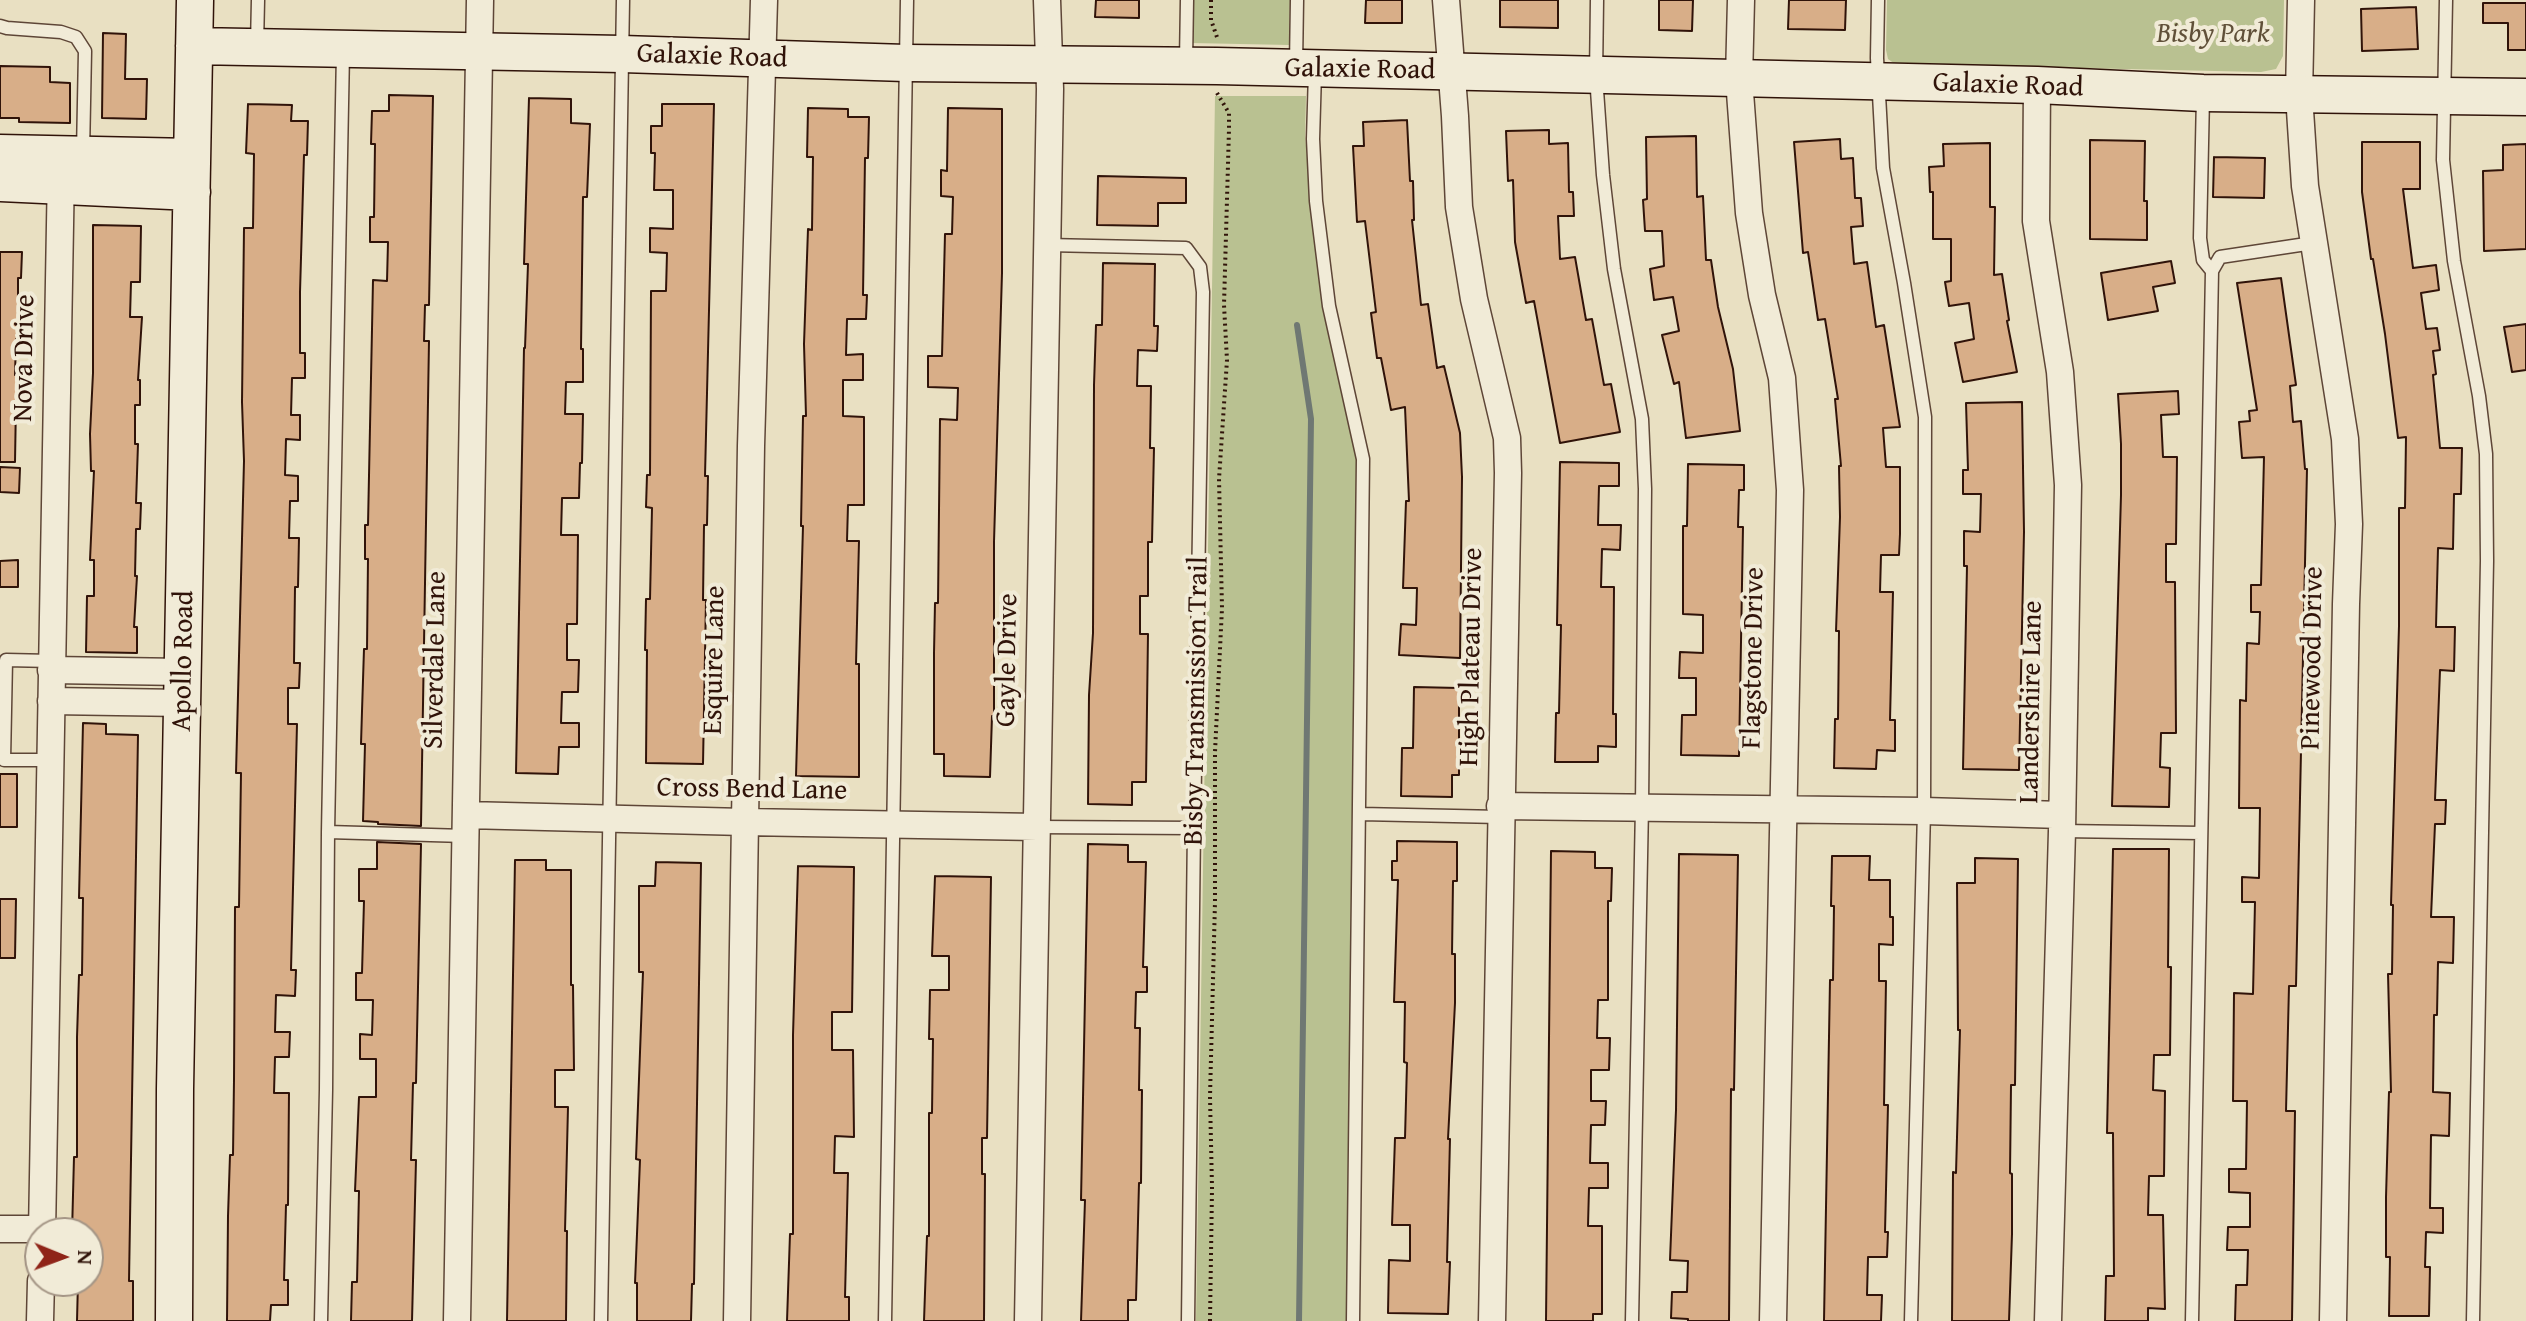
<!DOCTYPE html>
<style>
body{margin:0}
#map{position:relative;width:2526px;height:1321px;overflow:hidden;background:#e9e0c2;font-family:"Gentium Book Plus",serif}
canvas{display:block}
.north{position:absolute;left:24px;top:1217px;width:80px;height:80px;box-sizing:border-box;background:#f1ebd7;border:2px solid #a49585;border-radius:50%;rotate:91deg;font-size:22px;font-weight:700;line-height:32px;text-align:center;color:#301309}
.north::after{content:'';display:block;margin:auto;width:28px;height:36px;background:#8f2418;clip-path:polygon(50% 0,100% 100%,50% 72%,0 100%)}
</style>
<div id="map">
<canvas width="2526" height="1321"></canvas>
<div class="north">N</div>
</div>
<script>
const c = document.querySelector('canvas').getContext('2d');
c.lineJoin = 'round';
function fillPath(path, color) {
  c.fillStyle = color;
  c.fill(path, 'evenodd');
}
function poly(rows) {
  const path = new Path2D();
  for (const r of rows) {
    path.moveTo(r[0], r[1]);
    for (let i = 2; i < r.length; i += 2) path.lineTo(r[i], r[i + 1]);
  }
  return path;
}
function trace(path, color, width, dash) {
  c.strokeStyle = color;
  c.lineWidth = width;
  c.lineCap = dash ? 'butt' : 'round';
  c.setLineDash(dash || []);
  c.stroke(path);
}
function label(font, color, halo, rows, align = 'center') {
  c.font = font + ' "Gentium Book Plus",serif';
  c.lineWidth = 8;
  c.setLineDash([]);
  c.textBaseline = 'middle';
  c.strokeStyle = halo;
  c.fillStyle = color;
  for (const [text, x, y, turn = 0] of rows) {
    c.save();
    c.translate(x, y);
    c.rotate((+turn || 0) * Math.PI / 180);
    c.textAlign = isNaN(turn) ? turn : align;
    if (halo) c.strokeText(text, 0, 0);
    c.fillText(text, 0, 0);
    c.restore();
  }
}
const green = poly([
 [1192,0,1290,0,1289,45,1191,43],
 [1887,0,2284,0,2283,56,2276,69,2261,72,1895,64,1888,59,1886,50],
 [1215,96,1306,96,1305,136,1318,263,1358,432,1347,1321,1196,1321]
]);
const stream = poly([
 [1297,325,1311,419,1299,1321]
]);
const building = poly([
 [1096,0,1139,0,1139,18,1095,17,1096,0],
 [1366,0,1402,0,1402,23,1365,23,1366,0],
 [1500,0,1558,0,1558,28,1500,27,1500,0],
 [1659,0,1693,0,1692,31,1659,30,1659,0],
 [1789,0,1846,0,1845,30,1788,29,1789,0],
 [2483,3,2526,3,2526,50,2508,50,2508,23,2483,23,2483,3],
 [2416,7,2418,49,2362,51,2361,9,2416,7],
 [103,33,126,34,125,79,147,79,146,119,102,118,103,33],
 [0,66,50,67,50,82,70,83,70,123,19,122,19,118,0,118,0,66],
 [389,95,433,96,429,305,425,305,424,341,429,341,421,826,378,824,378,822,363,821,365,744,361,744,362,711,364,649,367,649,368,559,365,559,365,525,368,525,373,280,387,281,388,242,370,242,370,217,374,217,375,144,371,144,372,111,389,111,389,95],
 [529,98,571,99,571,123,590,124,587,197,583,197,581,349,583,349,583,382,566,382,565,414,583,414,582,463,580,463,579,498,562,498,561,535,578,535,577,624,567,624,567,660,579,660,578,692,562,692,561,723,579,723,579,747,559,747,558,774,516,773,524,348,525,348,528,264,524,264,529,98],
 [248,104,292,105,291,121,308,121,307,155,304,155,300,292,300,353,305,353,305,378,292,378,291,415,300,415,300,440,286,439,285,475,298,476,298,501,290,501,289,538,299,538,298,587,295,587,294,663,300,663,299,688,288,688,288,724,297,724,291,970,296,970,295,996,276,995,275,1032,290,1032,289,1057,275,1057,274,1093,289,1093,288,1205,286,1205,284,1280,288,1280,288,1305,271,1305,270,1321,227,1321,228,1216,230,1155,233,1155,234,1080,235,907,239,907,241,773,236,773,244,461,242,402,244,228,253,228,254,154,246,153,248,104],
 [662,104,714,104,705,476,708,476,707,525,704,525,703,600,706,600,703,764,646,763,647,650,645,650,646,599,650,599,652,508,646,507,647,475,650,475,651,291,666,291,667,253,650,252,650,228,673,229,673,190,654,190,655,153,651,153,651,126,662,126,662,104],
 [808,108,848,109,848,117,869,117,868,158,865,158,863,295,867,295,866,319,847,319,846,355,863,354,863,380,843,380,843,416,864,417,864,505,848,505,847,541,859,541,856,664,859,664,859,777,796,776,803,526,801,526,803,416,806,416,804,344,808,229,812,230,813,157,807,157,808,108],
 [948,108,1002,109,1002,273,994,542,994,716,992,716,990,777,944,776,944,754,934,754,934,653,935,603,938,603,940,419,957,420,958,388,928,387,928,356,942,356,945,234,952,234,953,197,941,196,941,170,947,171,948,108],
 [1407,120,1410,181,1413,181,1414,220,1412,220,1421,305,1428,304,1437,368,1444,366,1460,433,1462,477,1460,658,1399,655,1401,624,1416,625,1417,588,1403,588,1406,501,1409,501,1405,407,1391,410,1381,358,1377,358,1371,313,1376,312,1365,221,1357,222,1353,146,1364,146,1363,122,1407,120],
 [1549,130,1549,144,1568,143,1569,192,1573,192,1574,216,1558,216,1560,259,1575,257,1586,320,1592,319,1604,385,1611,384,1620,432,1560,443,1534,301,1526,303,1515,242,1513,180,1508,181,1506,131,1549,130],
 [1696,136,1697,197,1703,196,1706,260,1711,260,1718,307,1733,369,1740,431,1686,438,1679,382,1674,384,1662,335,1679,331,1673,297,1654,300,1650,269,1664,266,1662,231,1645,231,1643,200,1647,199,1646,137,1696,136],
 [1840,139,1841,159,1853,158,1855,198,1861,198,1863,226,1851,227,1854,264,1867,262,1876,327,1884,325,1900,427,1883,428,1886,467,1900,467,1900,534,1899,555,1881,555,1880,592,1893,592,1890,720,1895,720,1895,751,1877,750,1876,769,1834,768,1835,719,1838,719,1839,631,1836,631,1840,517,1839,466,1841,466,1835,399,1838,399,1825,319,1818,320,1808,252,1803,253,1794,142,1840,139],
 [2090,140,2145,141,2144,201,2147,201,2147,240,2090,239,2090,140],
 [2362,142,2420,142,2420,189,2403,189,2413,268,2436,265,2439,290,2421,293,2426,329,2437,328,2440,350,2433,351,2436,374,2433,375,2440,448,2462,448,2461,494,2454,494,2453,549,2438,548,2436,627,2455,627,2454,671,2440,670,2435,800,2446,800,2445,824,2435,824,2431,917,2454,917,2453,963,2438,962,2437,1015,2434,1015,2433,1092,2450,1093,2449,1136,2431,1135,2430,1208,2443,1208,2443,1233,2426,1232,2425,1267,2430,1267,2429,1316,2389,1316,2390,1257,2386,1257,2386,1197,2389,1092,2391,1092,2388,974,2392,974,2393,905,2391,905,2399,626,2399,508,2405,508,2406,437,2398,438,2385,334,2373,259,2371,259,2362,192,2362,142],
 [1990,143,1990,207,1995,207,1994,275,2002,274,2009,320,2007,321,2017,372,1963,382,1955,343,1974,339,1969,303,1949,306,1945,282,1951,281,1951,239,1933,239,1933,192,1930,192,1929,167,1944,166,1943,144,1990,143],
 [2526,144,2526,249,2484,251,2483,171,2503,170,2503,145,2526,144],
 [2214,157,2265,158,2264,198,2213,197,2214,157],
 [1098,176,1186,178,1186,203,1158,203,1158,226,1097,225,1098,176],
 [93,225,141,226,140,282,131,282,130,317,142,317,138,380,140,380,140,405,135,405,135,444,138,444,136,503,141,503,140,529,136,529,135,576,137,576,134,627,137,627,137,653,86,652,87,596,94,596,94,560,90,560,94,471,91,471,90,434,93,373,93,225],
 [0,252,22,252,21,278,18,278,18,313,22,314,22,339,16,339,15,375,22,375,22,402,16,402,15,462,0,462,0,252],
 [2171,261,2175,283,2153,287,2158,311,2108,320,2101,273,2171,261],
 [1103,263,1155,264,1154,326,1158,326,1157,351,1138,350,1137,386,1151,386,1150,448,1154,448,1152,542,1148,542,1148,596,1140,596,1140,634,1148,634,1146,782,1132,782,1132,805,1088,804,1089,695,1093,633,1094,385,1096,325,1102,325,1103,263],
 [2281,278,2296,385,2290,386,2293,422,2301,421,2305,469,2307,469,2296,986,2289,986,2286,1111,2295,1111,2292,1321,2235,1321,2236,1285,2247,1285,2248,1250,2227,1250,2228,1227,2250,1227,2250,1193,2229,1192,2229,1169,2246,1169,2247,1101,2233,1101,2234,993,2253,994,2255,902,2242,902,2242,877,2259,878,2260,808,2239,808,2240,700,2246,701,2247,643,2259,644,2260,612,2251,612,2251,585,2261,585,2264,457,2242,458,2239,422,2250,421,2249,411,2257,410,2237,283,2281,278],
 [2526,324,2526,370,2512,372,2504,327,2526,324],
 [2178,391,2179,414,2161,415,2163,457,2177,457,2176,544,2166,544,2166,582,2175,582,2176,733,2161,733,2160,767,2170,768,2169,807,2112,806,2121,495,2121,444,2118,394,2178,391],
 [2022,402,2024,532,2019,770,1963,769,1967,566,1964,566,1964,531,1980,532,1981,494,1963,494,1963,470,1968,470,1966,403,2022,402],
 [1560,462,1619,463,1619,486,1599,486,1598,525,1621,525,1620,550,1602,549,1601,587,1614,587,1613,714,1616,714,1616,747,1598,746,1598,762,1555,762,1556,713,1559,713,1561,625,1557,625,1560,462],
 [1688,464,1744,465,1744,490,1739,490,1738,527,1743,527,1739,756,1681,755,1682,715,1696,715,1696,678,1679,678,1680,652,1703,653,1703,615,1683,614,1683,526,1687,526,1688,464],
 [0,467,20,468,19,493,0,492,0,467],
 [18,560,18,587,0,587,0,561,18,560],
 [1414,687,1459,688,1459,775,1452,775,1452,797,1401,796,1402,748,1413,748,1414,687],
 [83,723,106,724,106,734,138,735,129,1281,133,1281,133,1321,77,1321,78,1281,88,1281,88,1233,72,1233,74,1157,77,1157,77,1037,79,975,82,975,83,898,79,898,83,723],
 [0,774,17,774,17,827,0,827,0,774],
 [1397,841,1457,842,1457,881,1453,881,1452,954,1455,954,1455,1003,1448,1139,1450,1139,1447,1262,1450,1262,1448,1314,1388,1313,1389,1260,1410,1261,1410,1225,1392,1225,1395,1138,1405,1138,1407,1063,1404,1062,1405,1002,1394,1002,1398,880,1392,880,1392,861,1397,861,1397,841],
 [377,842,421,844,416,1083,413,1083,411,1160,416,1160,412,1321,351,1321,352,1282,357,1282,359,1191,355,1191,359,1097,376,1097,376,1059,360,1059,360,1034,372,1035,373,1000,356,1000,356,973,362,973,364,901,359,901,359,869,377,869,377,842],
 [1088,844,1128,845,1128,862,1146,862,1143,967,1147,967,1147,992,1136,992,1135,1028,1140,1028,1139,1090,1142,1090,1141,1183,1139,1183,1136,1300,1128,1300,1128,1321,1081,1321,1085,1200,1081,1200,1088,844],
 [2113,849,2169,849,2168,967,2171,967,2170,1055,2154,1055,2153,1090,2165,1091,2164,1176,2149,1176,2148,1215,2163,1215,2165,1309,2148,1308,2148,1321,2105,1321,2106,1276,2114,1276,2113,1133,2107,1133,2113,849],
 [1551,851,1595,852,1595,868,1612,868,1611,901,1608,901,1608,1000,1598,1000,1597,1038,1610,1038,1609,1070,1591,1070,1591,1101,1606,1101,1605,1125,1591,1125,1590,1163,1608,1163,1608,1188,1589,1188,1588,1226,1602,1226,1602,1314,1593,1314,1593,1321,1546,1321,1551,851],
 [1679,854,1738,855,1734,1090,1731,1089,1729,1321,1688,1321,1688,1319,1671,1318,1672,1292,1687,1292,1688,1261,1670,1260,1676,1110,1679,854],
 [1832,856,1870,856,1869,880,1890,880,1890,917,1893,917,1893,945,1879,944,1879,981,1886,981,1884,1105,1888,1105,1885,1232,1888,1232,1887,1257,1868,1257,1867,1295,1882,1295,1881,1321,1824,1321,1830,980,1833,980,1834,906,1831,906,1832,856],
 [1975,858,2018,859,2015,1085,2011,1085,2010,1173,2012,1174,2012,1234,2009,1321,1952,1321,1953,1172,1956,1173,1960,1030,1958,1030,1957,883,1975,883,1975,858],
 [515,860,546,860,546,870,571,870,571,985,573,985,574,1070,555,1070,555,1107,568,1107,565,1231,567,1231,566,1321,507,1321,515,860],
 [656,862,701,863,694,1284,692,1284,691,1321,637,1321,637,1283,635,1283,640,1160,636,1159,643,972,639,972,639,886,655,886,656,862],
 [798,866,854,867,852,1012,832,1012,832,1050,853,1050,854,1137,835,1136,834,1173,848,1173,845,1297,849,1297,849,1321,787,1321,790,1234,793,1234,793,1035,798,866],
 [935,876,991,877,987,1138,982,1138,982,1174,985,1174,984,1321,924,1321,927,1236,929,1236,929,1113,932,1113,933,1039,929,1039,930,990,949,990,949,956,932,956,935,876],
 [0,899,16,899,15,958,0,958,0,899]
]);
const path = poly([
 [1211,0,1211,20,1218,40],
 [1210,1321,1212,1188,1210,1097,1215,902,1215,752,1222,608,1219,479,1227,360,1224,305,1229,129,1229,113,1217,93]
]);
const lane = poly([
 [1597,0,1596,76,1603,175,1614,269,1642,419,1645,489,1642,806,1632,1321],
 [1878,0,1877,58,1883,168,1904,283,1925,417,1924,811,1911,1321],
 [2446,0,2443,160,2454,261,2479,396,2486,454,2487,561,2473,1321],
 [0,26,7,28,61,32,76,37,85,51,83,153],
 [257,45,258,0],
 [343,52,328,832,465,836],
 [1186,61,1187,0],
 [1296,65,1297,0],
 [1315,72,1313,139,1316,201,1329,306,1363,459,1353,1321],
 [2203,96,2200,238,2203,260,2212,271],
 [50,760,4,760,6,660,52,661],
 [1361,814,1500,817],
 [1037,827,1194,828,1203,292,1200,267,1186,248,1047,245],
 [2062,831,2201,833],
 [321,1321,326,1090,328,832],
 [601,1321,623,0],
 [885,1321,907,0],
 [1188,1321,1194,828],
 [2192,1321,2212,271,2220,257,2313,243]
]);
const street = poly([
 [1446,0,1455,116,1459,207,1474,299,1507,438,1508,473,1492,1321],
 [1741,0,1739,79,1749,213,1762,295,1782,378,1790,490,1773,1321],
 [2301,0,2299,95,2305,186,2345,439,2349,524,2346,604,2333,1321],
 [2037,85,2036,221,2060,372,2068,485,2062,831,2048,1321],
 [51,670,184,672],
 [51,701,184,703],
 [1500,806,1924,811,2062,815],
 [466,815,744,822,1037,827],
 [0,1229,42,1229],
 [42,1233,61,169],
 [40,1321,41,1281],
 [457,1321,480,0],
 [737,1321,751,446,764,0],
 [1028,1321,1050,89,1047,0]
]);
const secondary = poly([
 [194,46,622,54,906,63,1217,66,2037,85,2203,93,2526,97],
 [0,153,192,157],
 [0,183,192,192],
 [174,1321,175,1088,195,0]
]);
const parkNames = [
 ["Bisby Park",2213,35]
];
const streetNames = [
 ["Galaxie Road",712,57,2],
 ["Galaxie Road",1360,70,1],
 ["Galaxie Road",2008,86,2],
 ["Nova Drive",25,358,-89],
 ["High Plateau Drive",1472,657,-89],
 ["Flagstone Drive",1754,658,-89],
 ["Pinewood Drive",2313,658,-89],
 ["Silverdale Lane",436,660,-89],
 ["Esquire Lane",715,660,-89],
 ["Gayle Drive",1008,660,-89],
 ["Apollo Road",184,661,-89],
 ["Bisby Transmission Trail",1197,701,-89],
 ["Landershire Lane",2032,702,-89],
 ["Cross Bend Lane",752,790,1]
];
fillPath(green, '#b9c191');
trace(stream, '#6f7873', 6);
fillPath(building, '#d8ae88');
trace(building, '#301309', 2);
trace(lane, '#5e4637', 15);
trace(street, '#5e4637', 29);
trace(secondary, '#301309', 39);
trace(path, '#301309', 4, [2, 4]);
trace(lane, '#f1ebd7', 12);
trace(street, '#f1ebd7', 26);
trace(secondary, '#f1ebd7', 36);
label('italic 28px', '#605039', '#f1ebd7', parkNames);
label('28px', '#301309', '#f1ebd7', streetNames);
</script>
